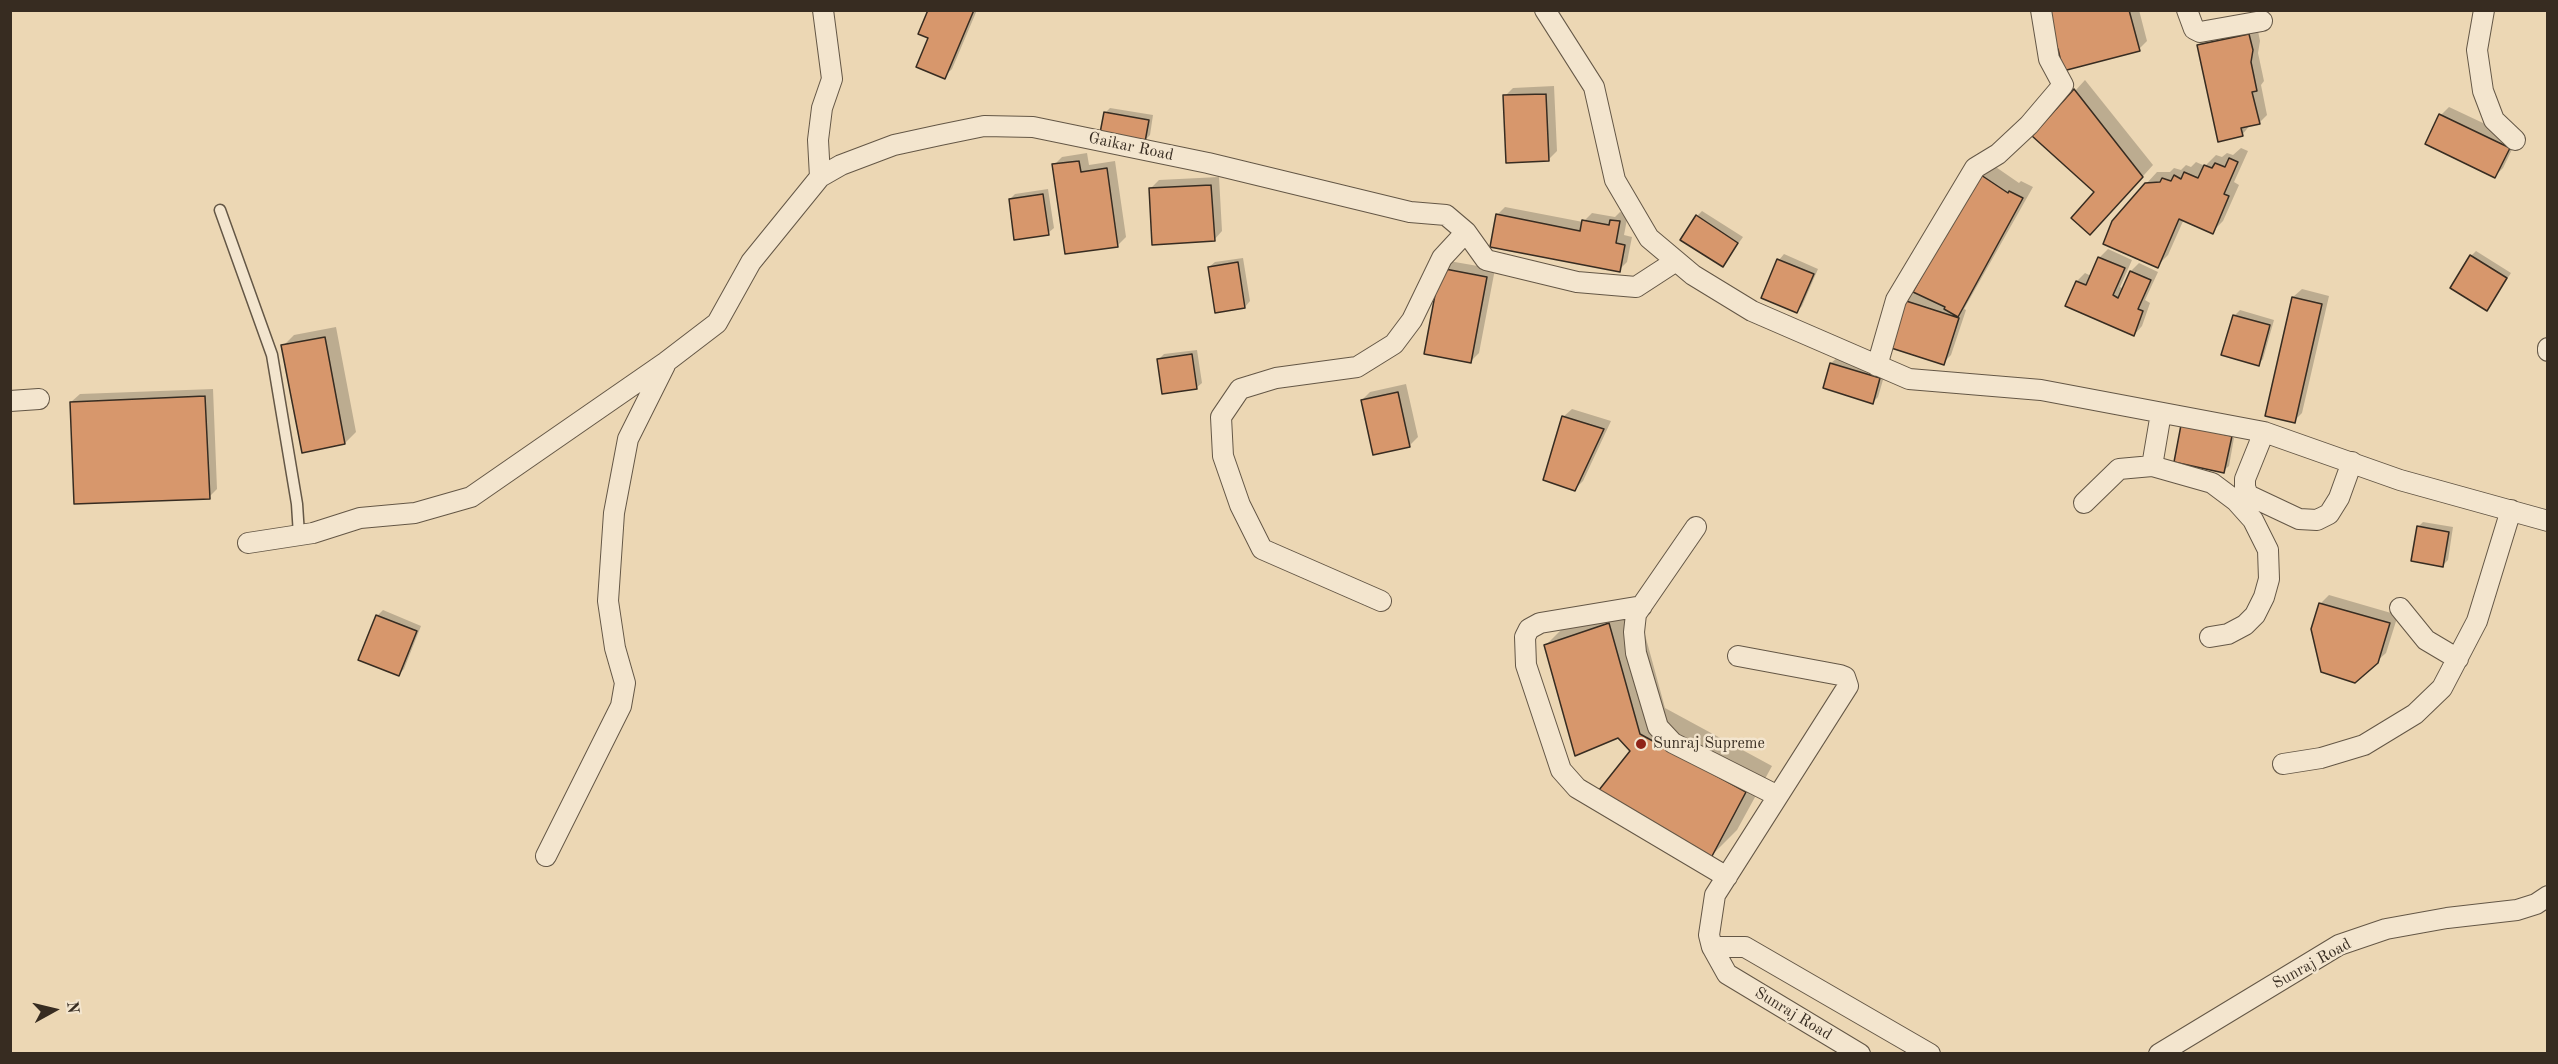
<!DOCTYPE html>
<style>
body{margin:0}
#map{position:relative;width:2558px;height:1064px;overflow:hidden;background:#ecd7b4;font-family:"Old Standard TT",serif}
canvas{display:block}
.frame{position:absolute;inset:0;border:12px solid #372c21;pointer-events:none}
.north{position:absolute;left:24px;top:980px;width:60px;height:60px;-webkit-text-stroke:4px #f3e5ce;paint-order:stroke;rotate:82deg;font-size:16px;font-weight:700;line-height:24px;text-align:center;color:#372c21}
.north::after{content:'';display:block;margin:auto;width:21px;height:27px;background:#372c21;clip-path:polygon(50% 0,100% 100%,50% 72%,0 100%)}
</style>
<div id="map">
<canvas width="2558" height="1064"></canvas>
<div class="frame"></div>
<div class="north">N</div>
</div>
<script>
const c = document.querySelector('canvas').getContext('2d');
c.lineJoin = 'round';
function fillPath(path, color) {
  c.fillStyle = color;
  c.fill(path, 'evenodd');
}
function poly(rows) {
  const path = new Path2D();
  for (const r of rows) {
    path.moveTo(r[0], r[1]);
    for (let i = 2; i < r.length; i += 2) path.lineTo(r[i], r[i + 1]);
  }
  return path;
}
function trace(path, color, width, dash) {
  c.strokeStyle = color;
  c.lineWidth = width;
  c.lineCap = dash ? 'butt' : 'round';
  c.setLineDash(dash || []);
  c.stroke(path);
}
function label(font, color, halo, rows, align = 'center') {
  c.font = font + ' "Old Standard TT",serif';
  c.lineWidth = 5;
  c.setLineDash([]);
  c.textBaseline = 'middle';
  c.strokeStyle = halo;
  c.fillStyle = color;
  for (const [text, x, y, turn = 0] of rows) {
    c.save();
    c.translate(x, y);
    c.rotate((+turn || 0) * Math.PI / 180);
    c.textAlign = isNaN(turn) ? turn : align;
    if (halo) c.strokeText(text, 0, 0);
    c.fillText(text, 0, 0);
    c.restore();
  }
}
const shadow = poly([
 [930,10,977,10,952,69,944,77,930,37],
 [2045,10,2139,10,2147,41,2139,49,2059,47],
 [2257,26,2260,41,2258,53,2264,81,2261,85,2267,115,2259,123,2250,125,2242,135,2198,46,2206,38],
 [2085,80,2153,165,2101,223,2075,91],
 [1554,86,1557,151,1548,160,1505,96,1513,88],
 [2449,107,2517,139,2503,168,2495,176,2441,115],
 [1110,108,1153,115,1150,135,1145,140,1105,113],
 [2241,148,2248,151,2234,182,2239,185,2223,221,2212,232,2184,219,2168,255,2157,266,2146,184,2157,172,2170,172,2174,168,2181,170,2186,165,2191,167,2196,162,2205,166,2216,155,2222,157,2227,153,2233,155],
 [1087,153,1089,165,1115,161,1126,237,1118,245,1054,165,1062,157],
 [1990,163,2019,183,2021,181,2033,187,1964,309,1966,310,1951,355,1943,363,1887,345,1910,292,1915,293,1979,174],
 [1219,177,1222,231,1214,240,1150,189,1159,180],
 [1048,189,1054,228,1048,233,1010,199,1015,194],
 [1505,207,1583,222,1592,213,1615,217,1620,212,1628,214,1624,235,1632,237,1627,262,1619,270,1497,215],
 [1702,211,1743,237,1723,265,1697,216],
 [2108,249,2132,260,2120,287,2124,289,2131,271,2139,263,2158,272,2145,300,2150,303,2142,326,2134,335,2067,305,2077,281,2085,273,2091,276,2099,258],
 [2476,251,2511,273,2487,309,2471,256],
 [1784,254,1818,269,1802,306,1797,312,1779,260],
 [1243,258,1250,301,1245,307,1209,267,1215,262],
 [1449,261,1495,269,1479,353,1471,361,1426,352],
 [2302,289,2329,296,2302,413,2294,421,2293,297],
 [2240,310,2274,320,2263,359,2258,364,2234,316],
 [336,327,356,432,345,443,283,346,294,335],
 [1197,350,1202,383,1196,388,1159,359,1164,354],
 [1837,358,1885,373,1878,397,1873,402,1831,363],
 [1406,384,1418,437,1410,445,1362,400,1370,392],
 [213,389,217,489,209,497,71,402,80,394],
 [1572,409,1611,421,1583,481,1575,489,1563,417],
 [2185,427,2234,438,2229,466,2223,471],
 [2423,522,2453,527,2448,560,2443,565,2418,527],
 [2329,595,2398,615,2386,653,2377,661,2312,629,2321,603],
 [1635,598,1665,708,1772,766,1737,830,1711,856,1632,750,1546,645,1572,619],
 [383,610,421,626,404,669,399,674,360,659,378,615]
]);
const building = poly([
 [928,10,974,10,945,79,916,67,928,38,918,34,928,10],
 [2044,10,2129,10,2140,51,2063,71,2058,49,2054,50,2044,10],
 [2249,34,2253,50,2251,62,2257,91,2252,92,2260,124,2241,128,2243,136,2218,142,2197,45,2249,34],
 [2074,89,2143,177,2090,235,2071,218,2094,192,2032,136,2074,89],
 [1546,94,1549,161,1506,163,1503,95,1546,94],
 [1104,112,1149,120,1145,142,1100,133,1104,112],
 [2439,114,2510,148,2495,178,2425,144,2439,114],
 [2229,158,2238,162,2224,194,2229,196,2213,234,2179,219,2158,268,2103,244,2112,221,2145,183,2160,182,2162,178,2171,181,2174,175,2181,179,2184,172,2198,178,2204,165,2212,168,2215,163,2225,167,2229,158],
 [1079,161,1081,172,1107,168,1118,247,1065,254,1052,164,1079,161],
 [1978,173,2008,193,2009,191,2023,198,1958,317,1944,309,1945,307,1913,292,1978,173],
 [1211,185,1215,241,1152,245,1149,188,1211,185],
 [1043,194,1049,235,1014,240,1009,199,1043,194],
 [1496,214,1580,231,1582,220,1609,225,1610,220,1620,221,1616,243,1625,245,1620,272,1490,247,1496,214],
 [1696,215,1738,243,1723,267,1680,240,1696,215],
 [2470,255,2507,278,2487,311,2450,288,2470,255],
 [2098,257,2125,268,2113,295,2118,298,2130,271,2151,280,2138,309,2143,311,2134,336,2065,306,2076,281,2086,285,2098,257],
 [1777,259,1814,274,1797,313,1761,298,1777,259],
 [1238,262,1245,308,1215,313,1208,267,1238,262],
 [1440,268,1487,277,1471,363,1424,354,1440,268],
 [2292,297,2322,304,2295,423,2265,416,2292,297],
 [1900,299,1959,318,1944,365,1885,346,1900,299],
 [2233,315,2270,325,2259,366,2221,355,2233,315],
 [325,337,345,444,302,453,281,345,325,337],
 [1192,354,1197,389,1162,394,1157,359,1192,354],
 [1830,363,1880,378,1873,404,1823,388,1830,363],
 [1398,392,1410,447,1373,455,1361,400,1398,392],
 [205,396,210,499,74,504,70,402,205,396],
 [1562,416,1604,429,1575,491,1543,480,1562,416],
 [2181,425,2232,436,2224,473,2174,462,2181,425],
 [2417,526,2449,532,2443,567,2411,561,2417,526],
 [2319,603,2390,623,2378,663,2355,683,2321,672,2311,629,2319,603],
 [376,615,417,631,399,676,358,660,376,615],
 [1609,623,1640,734,1746,792,1711,858,1599,790,1630,751,1618,738,1575,756,1544,645,1609,623]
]);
const lane = poly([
 [220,210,272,355,297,504,299,535]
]);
const street = poly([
 [1545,10,1594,87,1615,180,1649,238,1693,275,1752,311,1909,379,2041,390,2264,432,2400,480,2548,521],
 [2187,10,2194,29,2200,32,2262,21],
 [2484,10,2477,50,2483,91,2494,120,2515,140],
 [820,177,818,140,822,108,832,79,823,10],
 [2548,348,2548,351],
 [1877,366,1896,300,1975,168,1998,154,2029,125,2063,85,2049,59,2041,10],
 [10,401,39,399],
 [2161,413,2152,466,2212,483,2236,501,2253,520,2268,550,2269,579,2264,597,2255,615,2245,625,2228,634,2210,637],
 [2264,432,2245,479,2245,487,2248,495,2299,519,2317,520,2329,514,2339,498,2352,462],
 [2084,503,2119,469,2152,466],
 [1696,527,1636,614,1634,632,1636,653,1658,727,1673,743,1778,796],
 [248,543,313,533,360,518,415,513,471,497,666,362,717,323,751,262,820,177,841,165,894,145,940,135,984,126,1033,127,1208,163,1410,212,1446,215,1466,232,1486,260,1577,282,1636,287,1676,261],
 [1381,601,1262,549,1240,505,1223,456,1221,417,1240,389,1276,378,1357,367,1394,344,1412,320,1442,258,1466,232],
 [1642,606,1540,623,1529,629,1525,637,1526,665,1561,770,1577,788,1727,877],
 [2400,608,2426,640,2458,659],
 [2283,764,2321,758,2364,745,2415,714,2442,688,2477,621,2511,510],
 [546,856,621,706,625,683,615,648,608,601,614,513,628,439,665,365],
 [1712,947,1709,935,1715,895,1848,686,1845,677,1840,675,1738,656],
 [1860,1054,1727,974,1712,947,1745,947,1930,1054],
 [2159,1054,2339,945,2386,929,2447,918,2517,910,2536,904,2548,896]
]);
const markers = [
 [1641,744,6,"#8f2418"]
];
const streetNames = [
 ["Gaikar Road",1131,147,12],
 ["Sunraj Road",2312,964,-29],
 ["Sunraj Road",1793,1014,31]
];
const poiNames = [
 ["Sunraj Supreme",1653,744]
];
fillPath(shadow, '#0003');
fillPath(building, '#d7976c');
trace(building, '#372c21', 1.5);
trace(lane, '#645746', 13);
trace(street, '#645746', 22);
trace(lane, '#f3e5ce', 10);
trace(street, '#f3e5ce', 20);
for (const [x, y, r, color] of markers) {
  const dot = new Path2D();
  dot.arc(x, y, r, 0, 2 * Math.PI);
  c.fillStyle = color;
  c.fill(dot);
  trace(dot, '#f3e5ce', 2);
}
label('16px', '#372c21', '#f3e5ce', streetNames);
label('16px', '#372c21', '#f3e5ce', poiNames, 'left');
</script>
